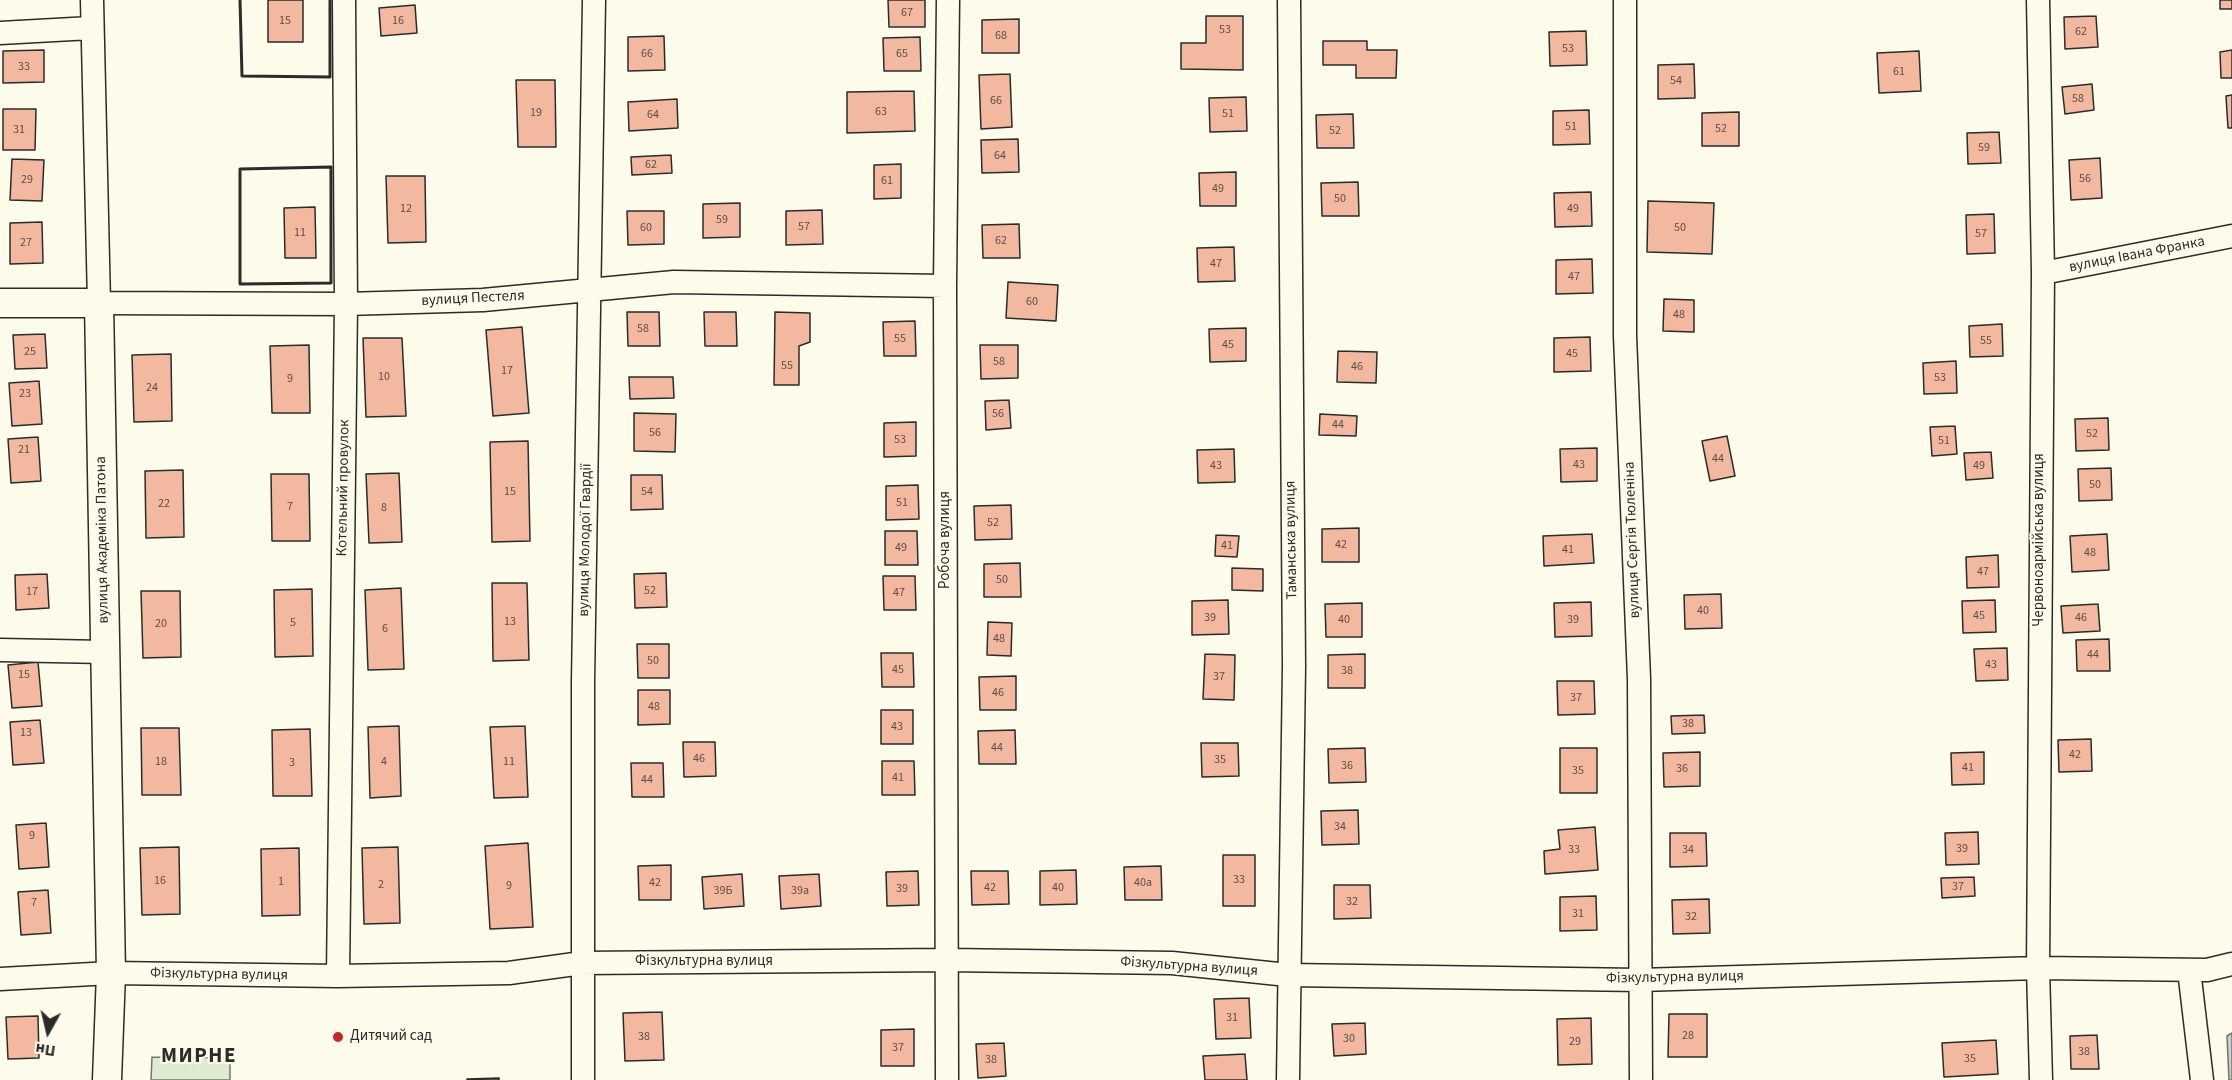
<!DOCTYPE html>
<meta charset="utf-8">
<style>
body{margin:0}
#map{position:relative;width:2232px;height:1080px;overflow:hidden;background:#fdfbea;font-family:"Source Sans 3",sans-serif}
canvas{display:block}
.north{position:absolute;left:18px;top:1002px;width:60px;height:60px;-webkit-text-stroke:4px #fdfbea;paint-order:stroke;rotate:188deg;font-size:16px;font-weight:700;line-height:24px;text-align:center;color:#2b2b2b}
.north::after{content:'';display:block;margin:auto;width:21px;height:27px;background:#2b2b2b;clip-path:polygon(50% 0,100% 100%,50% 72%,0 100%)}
</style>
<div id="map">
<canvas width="2232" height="1080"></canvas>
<div class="north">Пн</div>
</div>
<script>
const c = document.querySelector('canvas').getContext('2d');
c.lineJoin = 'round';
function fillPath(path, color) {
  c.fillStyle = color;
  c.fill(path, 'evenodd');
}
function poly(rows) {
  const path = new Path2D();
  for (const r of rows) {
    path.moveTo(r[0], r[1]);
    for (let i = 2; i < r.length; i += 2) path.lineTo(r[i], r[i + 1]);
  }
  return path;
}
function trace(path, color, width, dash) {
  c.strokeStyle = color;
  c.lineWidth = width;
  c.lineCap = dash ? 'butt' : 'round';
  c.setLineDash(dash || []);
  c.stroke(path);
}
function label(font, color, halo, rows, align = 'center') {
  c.font = font + ' "Source Sans 3",sans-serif';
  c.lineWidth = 4.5;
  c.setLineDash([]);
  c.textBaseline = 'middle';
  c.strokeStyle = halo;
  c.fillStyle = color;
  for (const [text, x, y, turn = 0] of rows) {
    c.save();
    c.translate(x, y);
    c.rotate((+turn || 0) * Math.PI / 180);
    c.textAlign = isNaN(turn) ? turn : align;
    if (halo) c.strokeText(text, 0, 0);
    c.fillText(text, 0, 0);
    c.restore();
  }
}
const green = poly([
 [152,1057,230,1058,230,1080,151,1080,152,1057]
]);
const water = poly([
 [2232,1033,2232,1080,2229,1080,2227,1036,2232,1033]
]);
const building = poly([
 [268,0,303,0,303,42,268,42,268,0],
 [888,0,925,0,925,27,889,27,888,0],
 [2220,0,2232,0,2232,9,2220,9,2220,0],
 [415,5,417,33,381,36,379,8,415,5],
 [1206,16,1243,16,1243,70,1181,69,1181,43,1206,43,1206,16],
 [2096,16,2098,47,2065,49,2064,17,2096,16],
 [1019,19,1019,53,982,53,982,20,1019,19],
 [1586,31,1587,65,1550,66,1549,32,1586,31],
 [664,36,665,70,628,71,628,37,664,36],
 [920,37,921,71,884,71,883,38,920,37],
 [1323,41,1367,41,1367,50,1397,50,1396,78,1356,78,1356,65,1323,65,1323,41],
 [44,50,44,82,3,83,3,51,44,50],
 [2232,50,2232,78,2221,78,2220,52,2232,50],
 [1919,51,1921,91,1879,93,1877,53,1919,51],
 [1694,64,1695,98,1658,99,1658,65,1694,64],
 [1010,74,1012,127,981,129,979,75,1010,74],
 [516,80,555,80,556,147,518,147,516,80],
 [2092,84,2094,110,2065,114,2062,87,2092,84],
 [914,91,915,131,847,133,847,92,914,91],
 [2232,95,2232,128,2228,128,2226,96,2232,95],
 [1246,97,1247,131,1210,132,1209,98,1246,97],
 [677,99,678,128,629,131,628,102,677,99],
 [3,109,36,109,35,150,3,150,3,109],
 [1589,110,1590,144,1553,145,1553,111,1589,110],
 [1739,112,1739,146,1702,146,1702,113,1739,112],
 [1353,114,1354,148,1317,148,1316,115,1353,114],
 [1999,132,2001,163,1968,164,1967,133,1999,132],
 [1018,139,1019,172,982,173,981,140,1018,139],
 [671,155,672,173,632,175,631,157,671,155],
 [2100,158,2102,198,2071,200,2069,160,2100,158],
 [12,159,44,160,42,201,10,200,12,159],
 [901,164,901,198,874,199,874,165,901,164],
 [1236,172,1236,206,1200,206,1199,173,1236,172],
 [386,176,425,176,426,242,388,243,386,176],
 [1358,182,1359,216,1322,216,1321,183,1358,182],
 [1591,192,1592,226,1555,227,1554,193,1591,192],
 [1648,201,1714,203,1712,254,1647,252,1648,201],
 [740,203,740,237,703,238,703,204,740,203],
 [315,207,316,258,285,258,284,208,315,207],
 [822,210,823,244,786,245,786,211,822,210],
 [627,211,664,211,664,244,628,245,627,211],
 [1994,214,1995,253,1967,254,1966,215,1994,214],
 [42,222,43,263,10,264,10,223,42,222],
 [1019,224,1020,258,983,258,982,225,1019,224],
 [1234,247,1235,281,1198,282,1197,248,1234,247],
 [1592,259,1593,293,1556,294,1556,260,1592,259],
 [1008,282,1058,285,1056,321,1006,318,1008,282],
 [1664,299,1694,300,1694,332,1663,331,1664,299],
 [627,312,659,312,660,346,628,346,627,312],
 [704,312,736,312,737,346,705,346,704,312],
 [775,312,810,313,810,342,799,346,799,385,774,385,775,312],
 [915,321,916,356,884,356,883,322,915,321],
 [2002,324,2003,356,1970,357,1969,326,2002,324],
 [522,327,529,413,493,416,486,330,522,327],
 [1246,328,1246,361,1210,362,1209,329,1246,328],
 [45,334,47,368,15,369,13,335,45,334],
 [1590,337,1591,371,1554,372,1554,338,1590,337],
 [363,338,402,338,406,416,366,417,363,338],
 [309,345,310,413,272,413,270,346,309,345],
 [980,345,1018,345,1018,378,981,379,980,345],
 [1338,351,1377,352,1376,383,1337,382,1338,351],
 [171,354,172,421,134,422,132,355,171,354],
 [1956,361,1957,393,1924,394,1923,363,1956,361],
 [629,377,673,377,674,398,630,399,629,377],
 [39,381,42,424,12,426,9,383,39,381],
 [1009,400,1011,428,986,430,985,401,1009,400],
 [634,413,676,414,675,452,634,451,634,413],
 [1320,414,1357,416,1356,436,1319,435,1320,414],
 [2108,418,2109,450,2076,451,2075,419,2108,418],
 [916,422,916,456,884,457,884,423,916,422],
 [1955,426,1957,454,1932,456,1930,427,1955,426],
 [1727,436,1735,476,1710,481,1702,441,1727,436],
 [38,437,41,481,11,483,8,439,38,437],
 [528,441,530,541,492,542,490,442,528,441],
 [1597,448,1597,481,1561,482,1560,449,1597,448],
 [1234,449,1235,482,1198,483,1197,450,1234,449],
 [1991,452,1993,478,1966,480,1964,453,1991,452],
 [2111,468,2112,500,2079,501,2078,469,2111,468],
 [183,470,184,537,146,538,145,471,183,470],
 [399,473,402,542,369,543,366,474,399,473],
 [271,474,309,474,310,541,272,541,271,474],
 [631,475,662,475,663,509,631,510,631,475],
 [918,485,919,519,886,520,886,486,918,485],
 [1011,505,1012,539,975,540,974,506,1011,505],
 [1359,528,1359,562,1322,562,1322,529,1359,528],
 [885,531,917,531,918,565,885,565,885,531],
 [1592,534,1594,563,1544,566,1543,536,1592,534],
 [2107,534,2109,570,2072,572,2070,536,2107,534],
 [1216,535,1239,536,1237,557,1215,556,1216,535],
 [1998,555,1999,587,1967,588,1966,557,1998,555],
 [1020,563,1021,597,984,597,984,564,1020,563],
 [1232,568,1263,569,1263,591,1232,590,1232,568],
 [666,573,667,607,635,608,634,574,666,573],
 [47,574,49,608,16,610,15,575,47,574],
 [883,576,915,576,916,610,884,610,883,576],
 [492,583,527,583,529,660,493,661,492,583],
 [401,588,404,669,368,670,365,590,401,588],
 [312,589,313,656,275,657,274,590,312,589],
 [141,591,180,591,181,657,143,658,141,591],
 [1721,594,1722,628,1685,629,1684,595,1721,594],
 [1228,600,1229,634,1192,635,1192,601,1228,600],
 [1995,600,1996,632,1963,633,1962,601,1995,600],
 [1591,602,1592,636,1555,637,1554,603,1591,602],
 [1362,603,1362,637,1326,637,1325,604,1362,603],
 [2098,604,2100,631,2063,633,2061,606,2098,604],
 [988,622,1012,623,1011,656,987,655,988,622],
 [2109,639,2110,671,2077,671,2076,640,2109,639],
 [637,644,669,644,669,678,638,678,637,644],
 [2007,648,2008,680,1976,681,1974,649,2007,648],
 [881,653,913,653,914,687,882,687,881,653],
 [1205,654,1235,655,1234,700,1203,699,1205,654],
 [1365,654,1365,688,1328,688,1328,655,1365,654],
 [38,662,42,706,12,708,8,665,38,662],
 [1016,676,1016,710,980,710,979,677,1016,676],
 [1557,681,1594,681,1595,714,1558,715,1557,681],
 [638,690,670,690,670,724,638,725,638,690],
 [881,710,913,710,913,744,881,744,881,710],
 [1704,715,1705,733,1672,734,1671,716,1704,715],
 [40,720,44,763,13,765,10,722,40,720],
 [399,726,401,796,370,798,368,727,399,726],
 [525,726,528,797,494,798,490,727,525,726],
 [141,728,179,728,181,795,142,795,141,728],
 [310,729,312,796,273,796,272,730,310,729],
 [1015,730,1016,764,979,764,978,731,1015,730],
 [2091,739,2092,771,2059,772,2058,740,2091,739],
 [683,742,715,742,716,776,684,777,683,742],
 [1201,743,1238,743,1239,776,1202,777,1201,743],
 [1365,748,1366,782,1329,783,1328,749,1365,748],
 [1560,748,1597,748,1597,793,1560,793,1560,748],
 [1700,752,1700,786,1664,787,1663,753,1700,752],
 [1984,752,1984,784,1952,785,1951,753,1984,752],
 [882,761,914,761,915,795,882,795,882,761],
 [631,763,663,763,664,797,632,797,631,763],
 [1358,810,1359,844,1322,845,1321,811,1358,810],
 [46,823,49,867,19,869,16,825,46,823],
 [1595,827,1598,870,1545,874,1544,851,1560,849,1558,830,1595,827],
 [1978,832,1979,864,1946,865,1945,833,1978,832],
 [1670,833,1706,833,1707,866,1670,867,1670,833],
 [528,843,533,927,490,929,485,846,528,843],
 [179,847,180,914,142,915,140,848,179,847],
 [398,847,400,923,364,924,362,848,398,847],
 [299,848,300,915,262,916,261,849,299,848],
 [1223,855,1255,855,1255,906,1223,906,1223,855],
 [671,865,671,900,639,900,638,866,671,865],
 [1161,866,1162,900,1125,900,1124,867,1161,866],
 [1076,870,1077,904,1040,905,1040,871,1076,870],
 [918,871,919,905,887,906,886,872,918,871],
 [971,871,1008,871,1009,904,972,905,971,871],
 [742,874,744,906,704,909,702,877,742,874],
 [819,874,821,906,781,909,779,876,819,874],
 [1974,877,1975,896,1942,898,1941,878,1974,877],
 [1334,885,1370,885,1371,918,1334,919,1334,885],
 [48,890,51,933,21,935,18,892,48,890],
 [1596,896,1597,930,1560,931,1560,897,1596,896],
 [1709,899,1710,933,1673,934,1672,900,1709,899],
 [1249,998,1251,1038,1216,1039,1214,999,1249,998],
 [662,1012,664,1060,625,1061,623,1013,662,1012],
 [1669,1014,1707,1014,1707,1057,1668,1057,1669,1014],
 [38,1016,39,1058,8,1059,6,1017,38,1016],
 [1591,1018,1592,1064,1558,1065,1557,1019,1591,1018],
 [1365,1023,1366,1054,1334,1056,1332,1024,1365,1023],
 [914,1029,914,1066,881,1066,881,1030,914,1029],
 [2097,1035,2099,1069,2071,1069,2070,1036,2097,1035],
 [1996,1040,1998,1074,1944,1077,1942,1043,1996,1040],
 [1004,1043,1006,1076,978,1078,976,1044,1004,1043],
 [1245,1054,1247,1080,1205,1080,1203,1056,1245,1054],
 [499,1078,499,1080,467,1080,467,1079,499,1078]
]);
const minor = poly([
 [92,0,99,303,346,304,483,300,674,282,945,286],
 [1625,0,1625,336,1639,679,1641,1080],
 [2038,0,2043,273,2038,968,2041,1080],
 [0,33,91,28],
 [2043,273,2232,236],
 [0,650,105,652],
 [2189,970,2202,1080],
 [338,976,346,304,344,0],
 [0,979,111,973,338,976,509,973,582,963,947,960,1172,963,1288,975,1640,980,2038,968,2207,970,2232,964],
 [583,1080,583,682,594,0],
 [947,1080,945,286,948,0],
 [1288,1080,1294,666,1289,0]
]);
const tertiary = poly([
 [0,303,99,303,111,973,107,1080]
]);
const wall = poly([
 [240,0,242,76,330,77,330,0],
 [331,167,331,283,240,284,240,169,331,167]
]);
const markers = [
 [338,1037,6,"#c62828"]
];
const numberNames = [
 ["67",907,13],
 ["15",285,21],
 ["16",398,21],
 ["53",1225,30],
 ["62",2081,32],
 ["68",1001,36],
 ["53",1568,49],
 ["66",647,54],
 ["65",902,54],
 ["33",24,67],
 ["61",1899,72],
 ["54",1676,81],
 ["58",2078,99],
 ["66",996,101],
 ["63",881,112],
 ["19",536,113],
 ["51",1228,114],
 ["64",653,115],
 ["51",1571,127],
 ["52",1721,129],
 ["31",19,130],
 ["52",1335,131],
 ["59",1984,148],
 ["64",1000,156],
 ["62",651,165],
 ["56",2085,179],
 ["29",27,180],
 ["61",887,181],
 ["49",1218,189],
 ["50",1340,199],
 ["12",406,209],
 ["49",1573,209],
 ["59",722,220],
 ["57",804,227],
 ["60",646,228],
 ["50",1680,228],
 ["11",300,233],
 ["57",1981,234],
 ["62",1001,241],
 ["27",26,243],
 ["47",1216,264],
 ["47",1574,277],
 ["60",1032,302],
 ["48",1679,315],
 ["58",643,329],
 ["55",900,339],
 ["55",1986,341],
 ["45",1228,345],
 ["25",30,352],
 ["45",1572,354],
 ["58",999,362],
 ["55",787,366],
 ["46",1357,367],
 ["17",507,371],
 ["10",384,377],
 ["53",1940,378],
 ["9",290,379],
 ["24",152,388],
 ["23",25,394],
 ["56",998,414],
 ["44",1338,425],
 ["56",655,433],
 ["52",2092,434],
 ["53",900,440],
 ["51",1944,441],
 ["21",24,450],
 ["44",1718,459],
 ["43",1579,465],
 ["43",1216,466],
 ["49",1979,466],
 ["50",2095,485],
 ["15",510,492],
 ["54",647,492],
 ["51",902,503],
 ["22",164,504],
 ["7",290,507],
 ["8",384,508],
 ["52",993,523],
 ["42",1341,545],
 ["41",1227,546],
 ["49",901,548],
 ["41",1568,550],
 ["48",2090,553],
 ["47",1983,572],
 ["50",1002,580],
 ["52",650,591],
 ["17",32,592],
 ["47",899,593],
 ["40",1703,611],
 ["45",1979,616],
 ["39",1210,618],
 ["46",2081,618],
 ["40",1344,620],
 ["39",1573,620],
 ["13",510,622],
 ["5",293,623],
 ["20",161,624],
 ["6",385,629],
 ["48",999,639],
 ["44",2093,655],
 ["50",653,661],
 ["43",1991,665],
 ["45",898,670],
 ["38",1347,671],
 ["15",24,675],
 ["37",1219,677],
 ["46",998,693],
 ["37",1576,698],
 ["48",654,707],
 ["38",1688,724],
 ["43",897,727],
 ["13",26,733],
 ["44",997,748],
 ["42",2075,755],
 ["46",699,759],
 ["35",1220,760],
 ["18",161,762],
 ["4",384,762],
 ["11",509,762],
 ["3",292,763],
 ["36",1347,766],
 ["41",1968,768],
 ["36",1682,769],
 ["35",1578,771],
 ["41",898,778],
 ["44",647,780],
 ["34",1340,827],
 ["9",32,836],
 ["39",1962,849],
 ["33",1574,850],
 ["34",1688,850],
 ["33",1239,880],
 ["16",160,881],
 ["1",281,882],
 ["42",655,883],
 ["40а",1143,883],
 ["2",381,885],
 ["9",509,886],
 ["37",1958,887],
 ["42",990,888],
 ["40",1058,888],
 ["39",902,889],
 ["39Б",723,891],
 ["39а",800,891],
 ["32",1352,902],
 ["7",34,903],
 ["31",1578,914],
 ["32",1691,917],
 ["31",1232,1018],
 ["28",1688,1036],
 ["38",644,1037],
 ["30",1349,1039],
 ["29",1575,1042],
 ["37",898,1048],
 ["38",2084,1052],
 ["35",1970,1059],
 ["38",991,1060]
];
const streetNames = [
 ["вулиця Івана Франка",2137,255,-11],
 ["вулиця Пестеля",473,299,-3],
 ["Котельний провулок",344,488,-89],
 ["вулиця Академіка Патона",103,540,-91],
 ["вулиця Молодої Гвардії",586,540,-89],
 ["Робоча вулиця",946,540,-90],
 ["Таманська вулиця",1292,540,-91],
 ["вулиця Сергія Тюленіна",1633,540,-92],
 ["Червоноармійська вулиця",2040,540,-90],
 ["Фізкультурна вулиця",704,962],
 ["Фізкультурна вулиця",1189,967,4],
 ["Фізкультурна вулиця",219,975,1],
 ["Фізкультурна вулиця",1675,978,-1]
];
const poiNames = [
 ["Дитячий сад",350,1037]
];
const districtNames = [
 ["МИРНЕ",199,1057]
];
fillPath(green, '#deebd1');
trace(green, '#74746e', 1.5);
fillPath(water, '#c7d0d0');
trace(water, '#74746e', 1.5);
fillPath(building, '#f2b8a0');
trace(building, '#2b2b2b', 1.5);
trace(minor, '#2b2b2b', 25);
trace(tertiary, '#2b2b2b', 31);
trace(minor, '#fdfbea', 22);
trace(tertiary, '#fdfbea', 28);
trace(wall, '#2b2b2b', 3);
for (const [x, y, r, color] of markers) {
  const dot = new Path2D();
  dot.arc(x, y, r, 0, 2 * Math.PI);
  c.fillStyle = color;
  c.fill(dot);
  trace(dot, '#fdfbea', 2);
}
label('12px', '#5d4e48', null, numberNames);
label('15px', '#2b2b2b', '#fdfbea', streetNames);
label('15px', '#2b2b2b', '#fdfbea', poiNames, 'left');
c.letterSpacing = '1.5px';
label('bold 21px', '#2b2b2b', '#fdfbea', districtNames);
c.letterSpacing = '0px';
</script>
